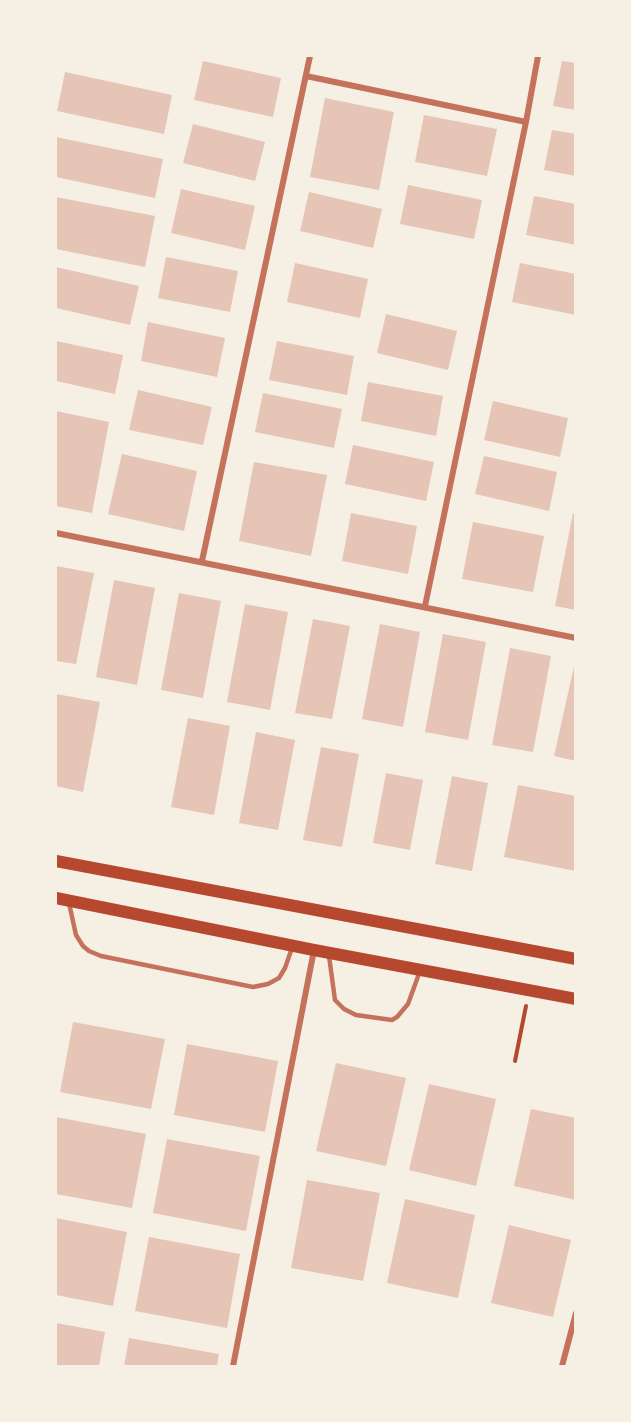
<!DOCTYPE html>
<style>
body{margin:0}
#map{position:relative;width:631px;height:1422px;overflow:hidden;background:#f6efe4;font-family:Ubuntu,sans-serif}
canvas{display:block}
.frame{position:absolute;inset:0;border:57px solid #f6efe4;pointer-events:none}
</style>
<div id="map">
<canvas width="631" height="1422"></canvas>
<div class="frame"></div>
</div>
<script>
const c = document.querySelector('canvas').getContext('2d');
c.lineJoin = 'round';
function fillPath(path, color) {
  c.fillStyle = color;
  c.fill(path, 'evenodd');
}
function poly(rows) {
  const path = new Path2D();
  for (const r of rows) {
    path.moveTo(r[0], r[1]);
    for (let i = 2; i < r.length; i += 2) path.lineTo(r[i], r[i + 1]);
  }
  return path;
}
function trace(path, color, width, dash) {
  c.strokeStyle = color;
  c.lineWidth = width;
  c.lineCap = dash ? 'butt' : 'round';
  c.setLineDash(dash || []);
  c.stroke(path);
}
const building = poly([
 [203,61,281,78,273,117,194,100],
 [562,61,576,63,576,110,553,106],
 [65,72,172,95,164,134,57,111],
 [325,98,394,112,379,190,310,177],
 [424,115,497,129,487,176,415,162],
 [193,124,265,142,255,181,183,163],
 [552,130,576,134,576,176,544,170],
 [56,137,163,159,155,198,56,177],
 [408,185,482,200,474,239,400,224],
 [181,189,255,206,245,250,171,233],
 [309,192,382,209,373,248,300,231],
 [534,196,576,204,576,245,526,235],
 [56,197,155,216,145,267,56,249],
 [166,257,238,271,230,312,158,298],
 [295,263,368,279,360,318,287,302],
 [520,263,576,274,576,315,512,302],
 [56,267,139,286,130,325,56,308],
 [386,314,457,331,448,370,377,353],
 [148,322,225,338,217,377,141,361],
 [56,341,123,355,115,394,56,381],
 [277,341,354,356,347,395,269,380],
 [368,382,443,396,436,436,361,421],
 [138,390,212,407,203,445,129,430],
 [263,393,342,409,334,448,255,432],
 [493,401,568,418,560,457,484,440],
 [56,411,109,422,92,513,56,506],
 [353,445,434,462,426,501,345,484],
 [122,454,197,471,184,531,108,514],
 [484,456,557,472,549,511,475,494],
 [254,462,327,475,311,556,239,541],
 [351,513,417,526,408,574,342,561],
 [573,513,576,514,576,610,555,606],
 [473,522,544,536,533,592,462,579],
 [56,566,94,573,76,664,56,661],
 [114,580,155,588,137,685,96,677],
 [179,593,221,601,203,698,161,690],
 [245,604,288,612,270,710,227,702],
 [313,619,350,626,332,719,295,713],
 [380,624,420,632,403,727,362,719],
 [443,634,486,642,468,740,425,732],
 [510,648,551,656,533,752,492,745],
 [575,662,576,662,576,761,554,756],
 [56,694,100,702,83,792,56,786],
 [188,718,230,726,214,815,171,807],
 [256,732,295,740,278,830,239,823],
 [321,747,359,754,342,847,303,840],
 [386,773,423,780,410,850,373,843],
 [452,776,488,783,472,871,435,864],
 [518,785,576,796,576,871,504,857],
 [73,1022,165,1039,151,1109,60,1092],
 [187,1044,278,1061,265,1132,174,1115],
 [336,1063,406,1078,386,1166,316,1151],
 [429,1084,496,1099,476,1186,409,1170],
 [531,1109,576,1118,576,1200,514,1186],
 [56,1117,146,1134,132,1208,56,1194],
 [167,1139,260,1156,246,1231,153,1213],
 [307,1180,380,1193,363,1281,291,1268],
 [405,1199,475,1215,458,1298,387,1283],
 [56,1218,127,1232,113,1306,56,1295],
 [509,1225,571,1240,553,1317,491,1303],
 [149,1237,240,1254,227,1328,135,1311],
 [56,1323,105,1332,99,1366,56,1366],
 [129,1338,219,1354,217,1366,124,1366]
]);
const path = poly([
 [515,1061,526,1006]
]);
const service = poly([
 [69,903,76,935,83,946,89,951,101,956,253,987,268,984,279,978,285,968,292,948],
 [329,956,335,1000,344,1009,356,1015,392,1020,397,1017,408,1004,420,971]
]);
const minor = poly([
 [306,76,526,122],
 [56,533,576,638],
 [202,561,310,56],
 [425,606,526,122,538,56],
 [233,1366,314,950],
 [562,1366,576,1313]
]);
const secondary = poly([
 [56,861,576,959],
 [56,898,314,950,576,999]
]);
fillPath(building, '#e6c5b7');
trace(path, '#b5482f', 4);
trace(service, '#c5725c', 4.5);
trace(minor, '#c5725c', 6);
trace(secondary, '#b5482f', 12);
</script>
